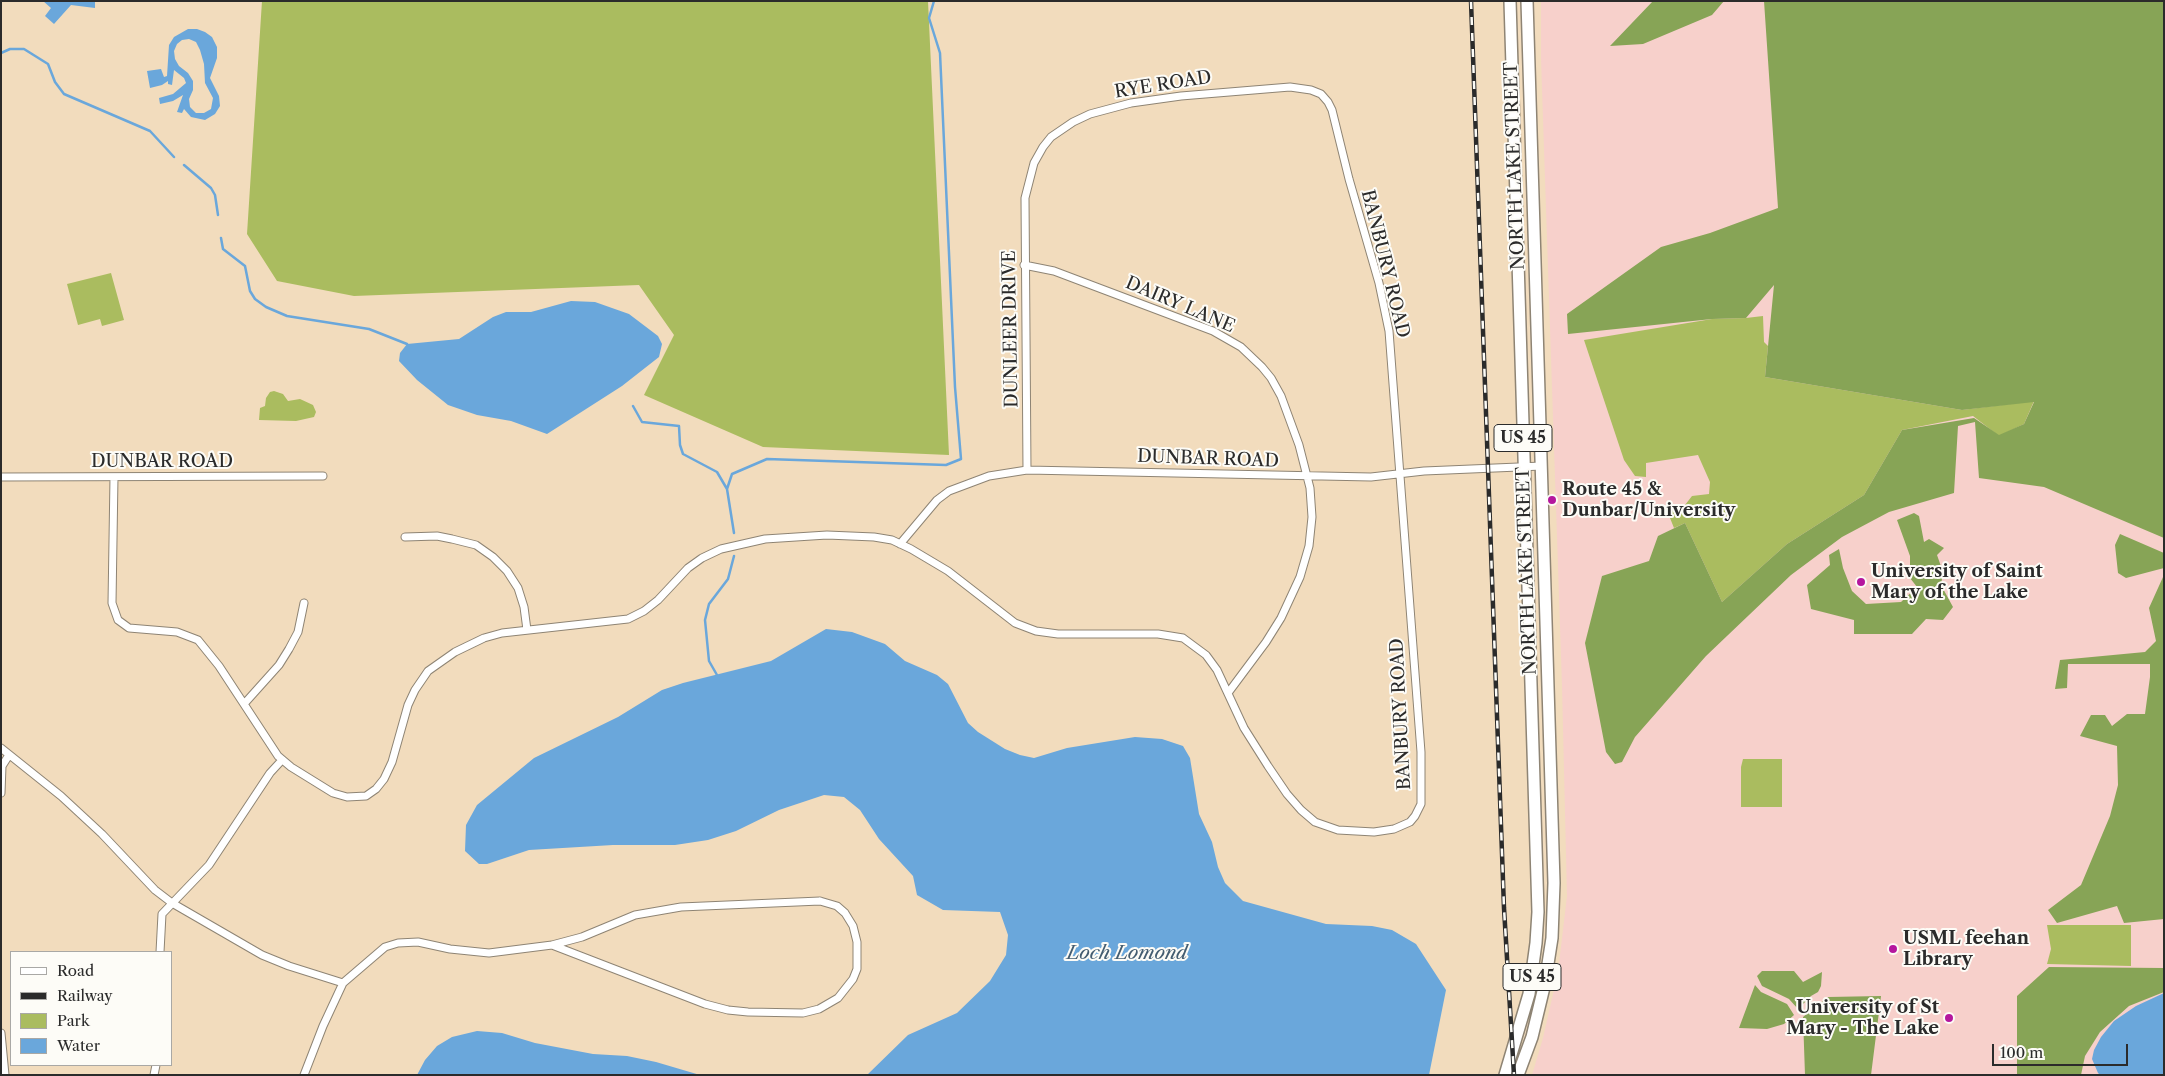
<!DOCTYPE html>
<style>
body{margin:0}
#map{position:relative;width:2165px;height:1076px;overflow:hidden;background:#f2dcbd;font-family:"Libre Caslon Text",serif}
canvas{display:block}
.frame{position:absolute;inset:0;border:2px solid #2b2b2b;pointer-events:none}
.legend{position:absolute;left:10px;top:951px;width:162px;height:115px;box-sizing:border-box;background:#fdfcf7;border:1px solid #a9a8a5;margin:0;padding:6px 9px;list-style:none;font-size:15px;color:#2b2b2b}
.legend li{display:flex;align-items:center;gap:10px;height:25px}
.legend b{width:25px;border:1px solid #a9a8a5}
.scale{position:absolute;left:1992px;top:1044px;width:136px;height:22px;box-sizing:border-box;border:2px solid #2b2b2b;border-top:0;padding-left:6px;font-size:15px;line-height:18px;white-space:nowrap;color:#2b2b2b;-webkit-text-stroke:4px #fdfcf7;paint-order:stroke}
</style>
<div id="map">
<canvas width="2165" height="1076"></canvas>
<div class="frame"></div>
<ul class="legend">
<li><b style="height:6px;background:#fff"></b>Road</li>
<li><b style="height:6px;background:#2b2b2b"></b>Railway</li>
<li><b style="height:14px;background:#aabc5f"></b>Park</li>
<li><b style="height:14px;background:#6aa7db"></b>Water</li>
</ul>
<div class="scale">100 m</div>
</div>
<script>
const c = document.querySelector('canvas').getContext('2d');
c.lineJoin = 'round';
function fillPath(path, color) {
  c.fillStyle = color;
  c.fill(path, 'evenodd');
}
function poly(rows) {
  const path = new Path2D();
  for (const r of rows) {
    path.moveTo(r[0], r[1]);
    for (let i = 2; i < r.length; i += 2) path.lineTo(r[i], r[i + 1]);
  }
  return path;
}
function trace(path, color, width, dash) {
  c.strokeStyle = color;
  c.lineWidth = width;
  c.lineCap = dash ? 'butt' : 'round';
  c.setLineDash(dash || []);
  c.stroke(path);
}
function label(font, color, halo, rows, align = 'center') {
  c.font = font + ' "Libre Caslon Text",serif';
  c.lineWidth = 4;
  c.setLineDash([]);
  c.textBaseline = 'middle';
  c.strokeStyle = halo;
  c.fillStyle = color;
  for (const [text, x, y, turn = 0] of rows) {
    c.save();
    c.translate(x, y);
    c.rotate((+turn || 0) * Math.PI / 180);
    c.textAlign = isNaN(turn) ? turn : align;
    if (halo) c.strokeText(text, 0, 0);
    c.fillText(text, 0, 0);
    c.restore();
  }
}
const built = poly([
 [1541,1,2164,1,2164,1075,1532,1075,1543,1038,1558,972,1567,896,1562,686,1541,59]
]);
const green = poly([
 [262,1,928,1,949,455,763,447,644,395,674,335,639,285,354,296,277,281,247,234],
 [111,273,124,320,102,326,100,319,78,325,67,284],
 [1763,316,1764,342,1768,346,1765,377,1962,410,2034,401,2024,424,1999,436,1973,416,1902,430,1864,495,1787,544,1722,602,1685,523,1674,528,1666,508,1685,505,1692,496,1709,494,1710,482,1698,455,1646,463,1646,477,1635,476,1624,460,1584,340,1712,319,1746,318],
 [274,391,283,394,288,401,300,399,313,405,316,412,314,417,296,421,259,420,260,408,265,406,266,398,270,392],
 [1743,759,1782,759,1782,807,1741,807,1741,767],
 [2047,925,2131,925,2131,966,2047,964,2051,949]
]);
const forest = poly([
 [1653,1,1724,1,1712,15,1643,44,1610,46],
 [1764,1,2164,1,2164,538,2044,487,1979,478,1975,422,1958,426,1954,493,1889,512,1842,537,1791,575,1706,656,1635,737,1622,762,1615,764,1606,752,1585,643,1602,576,1649,561,1658,536,1685,523,1722,602,1787,544,1864,495,1902,430,1974,418,1999,435,2024,424,2034,402,1962,410,1765,377,1774,285,1746,318,1712,319,1568,334,1567,314,1661,247,1710,233,1778,208],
 [1914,513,1919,516,1924,542,1929,539,1944,548,1937,555,1943,572,1941,585,1953,607,1943,620,1926,619,1912,634,1854,634,1854,620,1811,609,1807,585,1830,565,1829,555,1839,549,1843,568,1852,591,1866,604,1901,602,1917,587,1910,578,1910,556,1897,520],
 [2120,534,2164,553,2164,568,2126,578,2118,573,2115,545],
 [2163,577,2164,919,2124,923,2117,906,2057,923,2048,910,2081,885,2110,816,2118,785,2117,746,2080,736,2091,715,2105,715,2112,726,2127,714,2145,714,2150,677,2150,664,2068,664,2067,688,2055,689,2060,660,2145,652,2156,641,2149,608],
 [2049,967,2164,968,2164,992,2129,1006,2100,1032,2085,1056,2081,1075,2017,1075,2017,996],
 [1762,971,1794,971,1803,982,1822,972,1821,986,1818,992,1811,996,1798,1009,1789,999,1762,986,1757,976],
 [1755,985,1761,992,1787,1004,1794,1015,1784,1024,1767,1029,1739,1028],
 [1881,996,1871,1075,1805,1075,1803,1017,1828,997]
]);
const water = poly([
 [43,1,95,1,95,8,71,5,54,24,45,16,51,8],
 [188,29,197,29,205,32,212,37,217,47,217,58,210,78,219,96,220,106,215,114,205,120,191,117,184,109,182,113,177,112,183,95,173,101,160,104,159,98,173,94,186,83,184,78,174,70,172,85,168,84,168,81,162,85,150,88,147,71,161,69,164,77,167,76,169,45,174,37],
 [189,39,196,42,200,50,204,64,205,83,213,98,211,109,204,113,196,113,190,107,189,99,193,90,193,81,188,73,179,66,175,59,174,51,177,44,182,40],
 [571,301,595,302,629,314,658,336,662,344,659,357,622,386,547,434,511,421,477,415,448,405,417,380,399,361,400,353,407,344,459,339,493,317,506,312,531,312],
 [826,629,852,632,885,644,905,661,937,675,948,684,968,723,978,732,1005,749,1020,755,1034,758,1067,748,1135,737,1162,739,1183,746,1190,758,1199,814,1212,842,1218,867,1225,883,1243,901,1326,924,1372,926,1392,930,1416,944,1446,990,1429,1075,867,1075,908,1035,957,1013,990,981,1006,955,1008,935,1000,912,943,910,917,895,913,876,879,839,860,810,844,797,824,795,779,810,736,831,708,840,675,845,613,845,529,850,487,864,479,864,465,851,466,825,477,805,534,758,618,717,662,690,683,683,771,661],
 [2164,993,2164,1075,2100,1075,2098,1073,2092,1059,2094,1050,2101,1037,2114,1021,2136,1006],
 [477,1031,502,1033,535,1043,593,1054,627,1056,656,1062,700,1075,417,1075,425,1060,437,1046,452,1037]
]);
const stream = poly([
 [1,53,10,49,24,49,48,64,55,82,64,94,150,131,174,157],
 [184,165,211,188,215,195,218,215],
 [221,238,223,249,245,266,250,291,255,299,266,307,287,316,369,329,407,344],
 [633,406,642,422,679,426,680,445,683,454,717,472,727,489,734,533],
 [727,489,732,474,767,459,946,465,961,459,955,387,940,53,929,18,934,1],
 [717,675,709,661,705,620,709,604,728,579,734,556]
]);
const street = poly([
 [1024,265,1054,271,1213,331,1241,347,1262,367,1271,378,1281,396,1299,445,1310,488,1312,517,1309,546,1300,577,1281,618,1266,642,1228,693],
 [1,477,323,476],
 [114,477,112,603,118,620,129,628,177,632,198,640,219,666,278,756,291,767,333,793,347,797,366,796,376,789,384,779,392,762,408,705,415,690,428,671,455,652,484,638,502,633,628,619,644,611,658,600,688,568,702,558,721,549,765,539,827,535,874,537,892,540,911,549,948,571,1015,623,1036,631,1058,634,1158,634,1183,638,1206,655,1217,670,1244,728,1268,766,1287,794,1301,810,1315,822,1338,830,1374,832,1394,829,1410,822,1415,816,1421,804,1421,752,1389,331,1379,283,1349,179,1332,110,1328,102,1321,94,1311,90,1290,87,1181,96,1131,103,1090,114,1073,122,1051,137,1043,147,1034,163,1025,198,1027,470],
 [405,537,437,536,452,539,476,545,493,557,507,571,518,588,524,607,527,630],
 [900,544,937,500,949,491,989,476,1027,470,1371,477,1424,471,1542,466],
 [244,704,279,665,289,649,298,632,304,603],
 [1,748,61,796,102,834,155,890,172,903,262,955,289,966,343,983],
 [1,793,2,766,9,755],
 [820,901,837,906,845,913,853,926,857,942,857,969,853,979,838,998,819,1009,803,1013,748,1012,728,1010,705,1004,552,945,582,937,635,915,681,907,820,901],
 [160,952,162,914,209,865,270,773,282,760],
 [1,1033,5,1075],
 [154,1075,156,1065],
 [304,1075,323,1026,343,983,385,947,398,943,418,942,450,949,489,953,552,945]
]);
const primary = poly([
 [1505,1075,1529,994,1536,943,1538,912,1510,1],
 [1518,1075,1532,1037,1545,983,1552,938,1554,883,1527,1]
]);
const rail = poly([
 [1471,1,1504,908,1514,1075]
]);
const markers = [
 [1552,500,5,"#b5179e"],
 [1861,582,5,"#b5179e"],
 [1893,949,5,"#b5179e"],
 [1949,1018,5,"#b5179e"]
];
const shields = [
 [1523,438,58],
 [1532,977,58]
];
const shieldNames = [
 ["US 45",1523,438],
 ["US 45",1532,977]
];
const streetNames = [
 ["RYE ROAD",1163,85,-9],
 ["NORTH LAKE STREET",1515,166,-92],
 ["BANBURY ROAD",1385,264,76],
 ["DAIRY LANE",1180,305,23],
 ["DUNLEER DRIVE",1011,329,-91],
 ["DUNBAR ROAD",1208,459,2],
 ["DUNBAR ROAD",162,462],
 ["NORTH LAKE STREET",1527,571,-92],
 ["BANBURY ROAD",1401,714,-93]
];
const poiNames = [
 ["Route 45 &",1562,490],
 ["Dunbar/University",1562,511],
 ["University of Saint",1871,572],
 ["Mary of the Lake",1871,593],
 ["USML feehan",1903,939],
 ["Library",1903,960],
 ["University of St",1939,1008,"right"],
 ["Mary - The Lake",1939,1029,"right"]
];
const waterNames = [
 ["Loch Lomond",1127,954]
];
fillPath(built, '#f7d0cb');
fillPath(green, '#aabc5f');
fillPath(forest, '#87a456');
fillPath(water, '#6aa7db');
trace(stream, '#6aa7db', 2.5);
trace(street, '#8e8474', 9);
trace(primary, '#8e8474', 14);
trace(street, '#fff', 7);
trace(primary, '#fff', 11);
trace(rail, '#2b2b2b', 4.5);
trace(rail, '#fdfcf7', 2.5, [8]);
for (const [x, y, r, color] of markers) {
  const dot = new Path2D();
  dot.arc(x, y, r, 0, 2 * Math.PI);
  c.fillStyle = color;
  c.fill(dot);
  trace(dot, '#fdfcf7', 2);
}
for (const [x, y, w] of shields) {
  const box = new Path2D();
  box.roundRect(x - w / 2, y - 13.5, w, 27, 4);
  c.fillStyle = '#fdfcf7';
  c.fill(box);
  trace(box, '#2b2b2b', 1);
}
label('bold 16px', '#2b2b2b', null, shieldNames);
label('18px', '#2b2b2b', '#fdfcf7', streetNames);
label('bold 18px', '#2b2b2b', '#fdfcf7', poiNames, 'left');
label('italic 19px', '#445d71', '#fdfcf7', waterNames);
</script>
